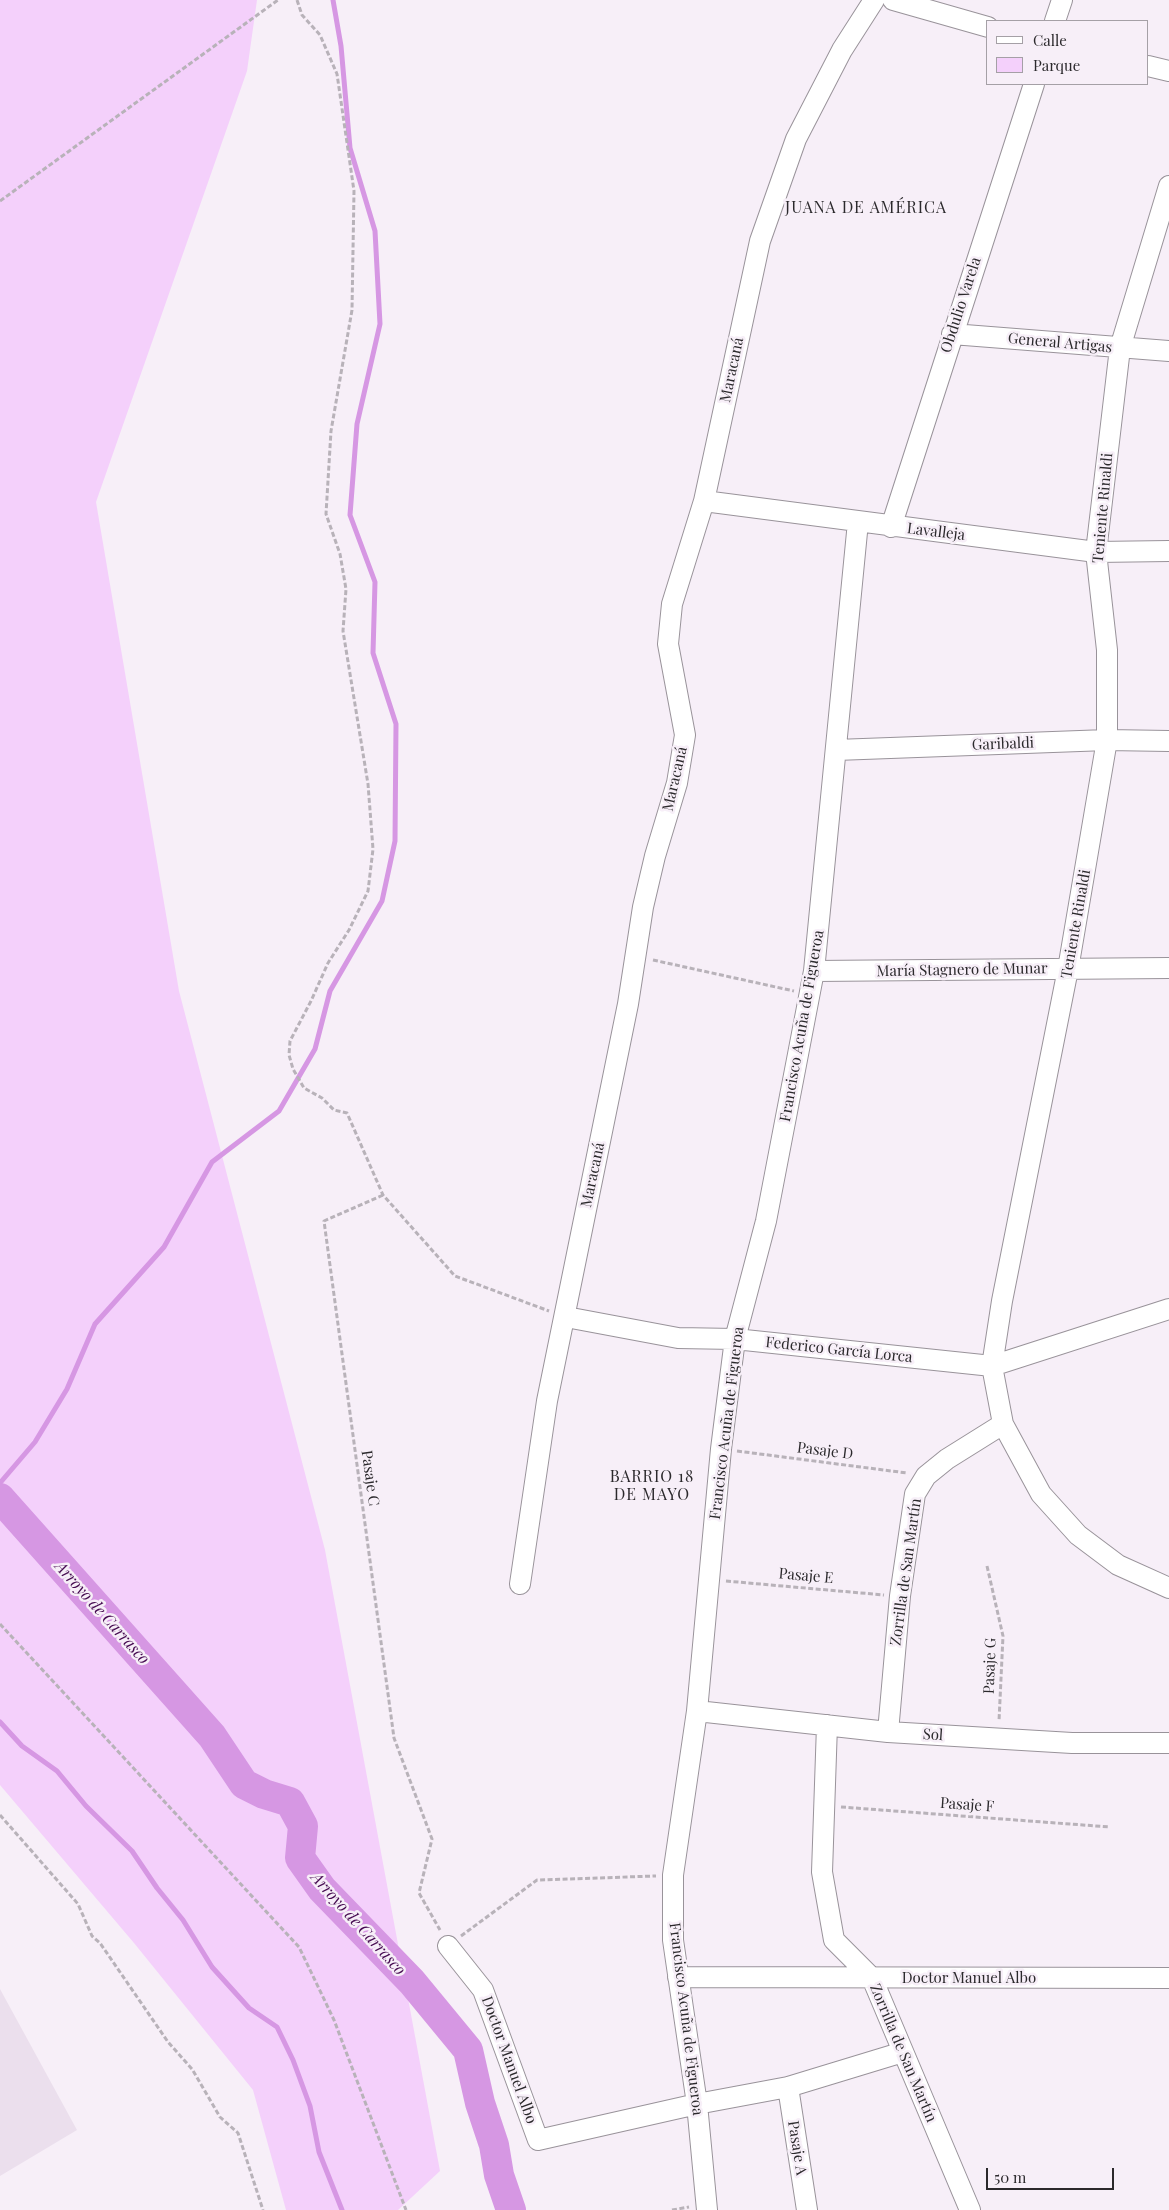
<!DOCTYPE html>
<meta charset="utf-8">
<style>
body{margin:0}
#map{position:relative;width:1169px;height:2210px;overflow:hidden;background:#f7eff8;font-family:"Playfair Display",serif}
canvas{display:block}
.legend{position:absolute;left:986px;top:20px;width:162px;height:65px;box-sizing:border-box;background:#f7eff8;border:1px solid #a5a0a6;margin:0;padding:6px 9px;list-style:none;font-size:15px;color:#2b292c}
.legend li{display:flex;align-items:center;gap:10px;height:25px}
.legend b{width:25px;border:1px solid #a5a0a6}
.scale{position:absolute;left:986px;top:2168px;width:128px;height:22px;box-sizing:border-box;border:2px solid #2b292c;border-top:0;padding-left:6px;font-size:15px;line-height:18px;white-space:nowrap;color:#2b292c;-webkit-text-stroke:4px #f7eff8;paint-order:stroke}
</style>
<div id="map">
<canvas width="1169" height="2210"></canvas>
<ul class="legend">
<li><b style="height:6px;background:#fff"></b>Calle</li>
<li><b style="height:14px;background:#f4d0fb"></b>Parque</li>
</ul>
<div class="scale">50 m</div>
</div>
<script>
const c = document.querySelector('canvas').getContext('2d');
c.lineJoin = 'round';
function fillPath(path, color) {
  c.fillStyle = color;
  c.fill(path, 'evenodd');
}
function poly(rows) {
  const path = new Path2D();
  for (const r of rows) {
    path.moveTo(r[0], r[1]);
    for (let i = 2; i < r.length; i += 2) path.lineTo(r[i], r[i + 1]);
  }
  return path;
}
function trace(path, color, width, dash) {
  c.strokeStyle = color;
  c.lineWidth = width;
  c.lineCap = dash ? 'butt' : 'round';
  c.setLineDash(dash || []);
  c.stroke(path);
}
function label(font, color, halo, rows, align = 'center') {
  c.font = font + ' "Playfair Display",serif';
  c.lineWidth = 5;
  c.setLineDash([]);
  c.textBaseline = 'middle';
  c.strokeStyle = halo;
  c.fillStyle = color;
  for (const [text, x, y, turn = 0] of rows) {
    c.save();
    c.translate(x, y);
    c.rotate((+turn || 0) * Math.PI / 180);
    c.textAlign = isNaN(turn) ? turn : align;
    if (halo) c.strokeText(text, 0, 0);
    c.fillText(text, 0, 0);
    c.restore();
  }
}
const built = poly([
 [0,1989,77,2130,0,2176]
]);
const green = poly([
 [0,0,257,0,247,71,96,502,179,991,325,1550,440,2171,398,2210,286,2210,253,2090,134,1943,0,1785]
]);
const stream = poly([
 [0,1483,35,1442,67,1389,95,1324,164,1247,212,1162,279,1111,315,1049,330,991,382,901,395,841,396,724,373,653,375,582,350,515,357,424,380,324,375,231,350,148,341,46,333,0],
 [0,1722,22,1746,57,1771,86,1806,132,1851,157,1888,183,1920,212,1967,249,2008,277,2027,293,2060,310,2106,319,2152,342,2210]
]);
const river = poly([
 [0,1498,212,1736,244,1784,264,1794,290,1802,303,1826,300,1858,322,1889,412,1982,468,2050,480,2103,494,2145,499,2175,511,2210]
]);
const path = poly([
 [297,0,302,15,320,35,337,74,354,191,352,310,331,431,326,514,340,554,346,589,343,631,368,784,373,849,368,891,349,930,328,963,311,1001,290,1041,289,1055,293,1069,304,1088,322,1098,334,1110,347,1113,383,1195,455,1276,549,1311],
 [0,201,278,0],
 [653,960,794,991],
 [383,1195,324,1221,394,1738,432,1839,419,1893,440,1930],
 [737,1451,907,1473],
 [987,1566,1003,1636,999,1721],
 [726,1581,884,1595],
 [0,1624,299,1947,334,2020,406,2210],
 [841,1807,1110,1827],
 [0,1815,78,1904,92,1936,100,1943,168,2042,192,2069,220,2117,238,2133,263,2210],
 [461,1936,537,1880,656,1876],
 [672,2210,689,2207]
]);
const street = poly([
 [893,0,988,27],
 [1055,21,1062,0],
 [1148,66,1169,71],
 [1169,186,1120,348,1096,552,1107,650,1107,740,1068,969,1002,1301,992,1366,1003,1424,1041,1494,1078,1535,1118,1565,1169,1588],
 [952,334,1169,351],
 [704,501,1096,552,1169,551],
 [891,527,1034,84],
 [836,750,1107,740,1169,741],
 [814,971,1169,968],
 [566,1317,678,1338,735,1339,992,1366,1169,1309],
 [520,1584,547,1401,628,1004,643,907,655,856,677,783,685,735,668,644,672,604,704,501,760,241,796,139,842,50,874,0],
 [697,1711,888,1732,1072,1743,1169,1743],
 [827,1725,822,1872,834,1940,872,1978,970,2210],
 [888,1732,900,1596,915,1494,926,1476,947,1459,1003,1424],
 [448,1946,483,1990,538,2140,697,2104,788,2087,903,2052],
 [678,1977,1169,1978],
 [788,2087,807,2210],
 [707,2210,697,2104,673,1940,673,1875,697,1711,721,1449,735,1339,766,1221,814,971,858,522]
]);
const streetNames = [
 ["Obdulio Varela",961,305,-72],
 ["General Artigas",1060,343,5],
 ["Maracaná",732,370,-78],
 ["Teniente Rinaldi",1103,508,-85],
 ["Lavalleja",936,532,7],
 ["Garibaldi",1003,744,-2],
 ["Maracaná",675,779,-77],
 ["Teniente Rinaldi",1076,924,-80],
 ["María Stagnero de Munar",962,970,-1],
 ["Francisco Acuña de Figueroa",802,1026,-80],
 ["Maracaná",593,1175,-78],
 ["Federico García Lorca",839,1350,6],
 ["Francisco Acuña de Figueroa",727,1423,-83],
 ["Pasaje D",825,1451,7],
 ["Pasaje C",370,1478,82],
 ["Zorrilla de San Martín",906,1572,-82],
 ["Pasaje E",806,1576,5],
 ["Pasaje G",990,1666,-88],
 ["Sol",933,1735,4],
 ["Pasaje F",967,1805,4],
 ["Doctor Manuel Albo",969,1978],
 ["Francisco Acuña de Figueroa",686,2019,83],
 ["Zorrilla de San Martín",903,2053,67],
 ["Doctor Manuel Albo",509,2060,70],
 ["Pasaje A",797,2148,81]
];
const neighbourhoodNames = [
 ["JUANA DE AMÉRICA",866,208],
 ["BARRIO 18",652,1477],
 ["DE MAYO",652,1495]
];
const waterNames = [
 ["Arroyo de Carrasco",102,1613,48],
 ["Arroyo de Carrasco",358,1924,48]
];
fillPath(built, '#ebdfed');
fillPath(green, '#f4d0fb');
trace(stream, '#d697e3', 5);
trace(river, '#d697e3', 30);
trace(street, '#99939a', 22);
trace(path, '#b8b2b9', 3, [5, 2.5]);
trace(street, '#fff', 20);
label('15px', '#2b292c', '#f7eff8', streetNames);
c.letterSpacing = '1px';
label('16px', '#2b292c', '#f7eff8', neighbourhoodNames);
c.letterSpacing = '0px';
label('italic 16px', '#450a50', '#f7eff8', waterNames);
</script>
